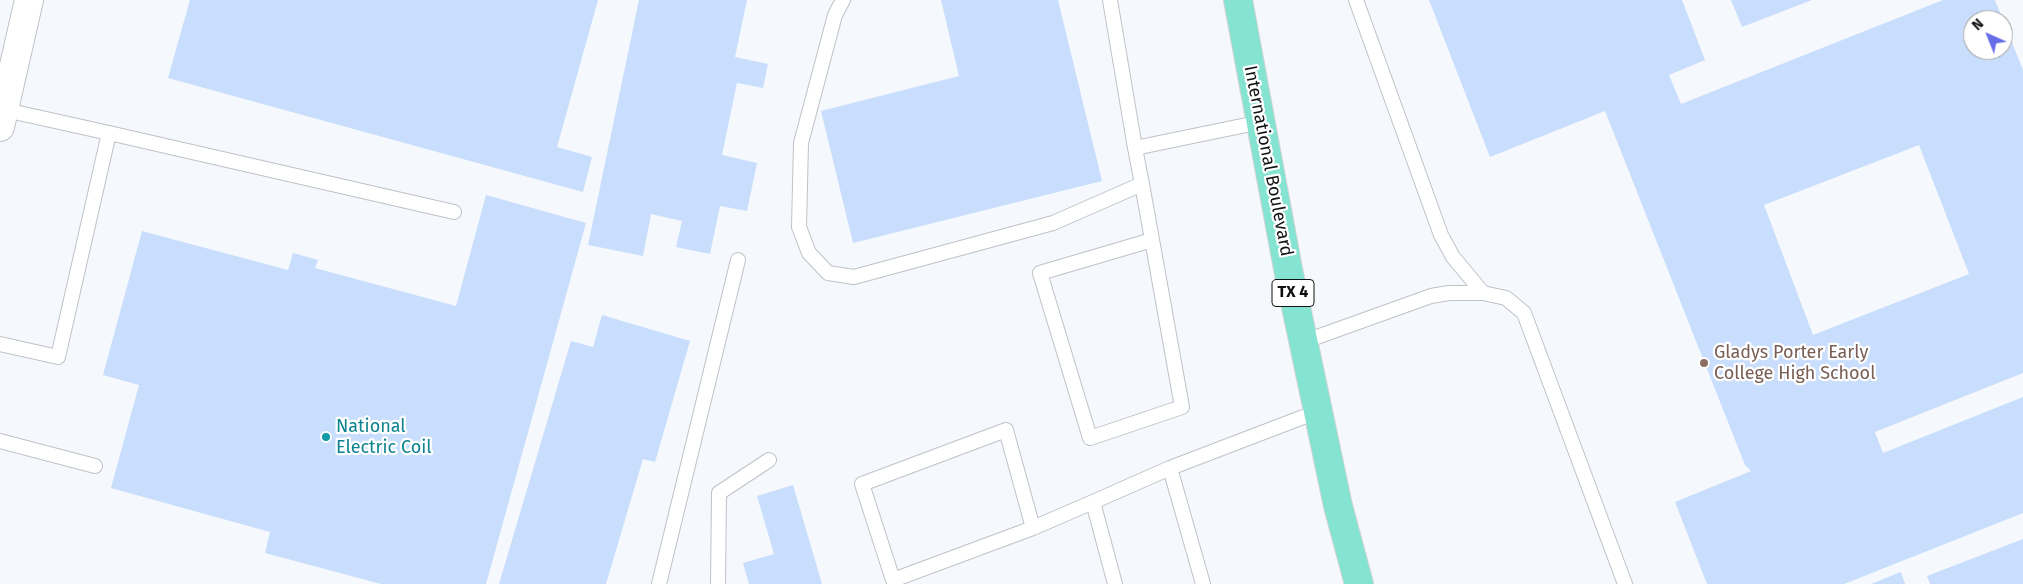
<!DOCTYPE html>
<style>
body{margin:0}
#map{position:relative;width:2023px;height:584px;overflow:hidden;background:#f5f8fd;font-family:"Fira Sans",sans-serif}
canvas{display:block}
.north{position:absolute;left:1963px;top:10px;width:50px;height:50px;box-sizing:border-box;background:#fff;border:1px solid #9fa0a1;border-radius:50%;rotate:316deg;font-size:14px;font-weight:700;line-height:20px;text-align:center;color:#101113}
.north::after{content:'';display:block;margin:auto;width:18px;height:22px;background:#666de6;clip-path:polygon(50% 0,100% 100%,50% 72%,0 100%)}
</style>
<div id="map">
<canvas width="2023" height="584"></canvas>
<div class="north">N</div>
</div>
<script>
const c = document.querySelector('canvas').getContext('2d');
c.lineJoin = 'round';
function fillPath(path, color) {
  c.fillStyle = color;
  c.fill(path, 'evenodd');
}
function poly(rows) {
  const path = new Path2D();
  for (const r of rows) {
    path.moveTo(r[0], r[1]);
    for (let i = 2; i < r.length; i += 2) path.lineTo(r[i], r[i + 1]);
  }
  return path;
}
function trace(path, color, width, dash) {
  c.strokeStyle = color;
  c.lineWidth = width;
  c.lineCap = dash ? 'butt' : 'round';
  c.setLineDash(dash || []);
  c.stroke(path);
}
function label(font, color, halo, rows, align = 'center') {
  c.font = font + ' "Fira Sans",sans-serif';
  c.lineWidth = 4.5;
  c.setLineDash([]);
  c.textBaseline = 'middle';
  c.strokeStyle = halo;
  c.fillStyle = color;
  for (const [text, x, y, turn = 0] of rows) {
    c.save();
    c.translate(x, y);
    c.rotate((+turn || 0) * Math.PI / 180);
    c.textAlign = isNaN(turn) ? turn : align;
    if (halo) c.strokeText(text, 0, 0);
    c.fillText(text, 0, 0);
    c.restore();
  }
}
const building = poly([
 [190,0,598,0,557,147,592,157,583,192,168,78],
 [639,0,747,0,735,57,768,64,763,88,737,83,722,155,757,163,747,211,720,206,710,254,676,247,682,221,651,214,643,256,588,245],
 [941,0,1058,0,1102,181,853,243,821,111,959,76],
 [1429,0,1682,0,1705,60,1669,75,1681,104,1943,0,1995,0,2023,70,2023,373,1875,432,1883,453,2023,397,2023,513,1844,584,1707,584,1675,502,1751,471,1745,465,1605,111,1490,157],
 [1973,20,2003,20,2003,50,1973,50],
 [1919,145,1969,274,1813,335,1764,205],
 [1731,0,1812,0,1742,27],
 [486,195,586,223,486,584,381,584,265,553,270,532,111,488,139,385,103,375,142,231,288,270,293,253,318,260,315,268,456,306],
 [602,315,690,341,655,462,643,459,606,584,499,584,571,341,593,347],
 [793,485,822,584,749,584,743,563,774,554,757,496],
 [2023,539,2023,584,1930,584,1927,576],
 [1901,572,1905,584,1871,584]
]);
const service = poly([
 [843,0,835,15,801,143,799,227,809,253,828,273,854,277,1053,223,1142,184],
 [1110,0,1135,148,1261,122],
 [1356,0,1441,235,1453,257,1483,293],
 [109,133,454,212],
 [1135,148,1142,184,1182,407,1090,438,1040,273,1152,240],
 [1303,342,1431,296,1449,293,1483,293,1506,298,1524,313,1625,584],
 [0,344,58,357,109,133,1,109],
 [0,441,95,466],
 [1170,468,1203,584],
 [1033,528,1006,430,862,484,893,580,1033,528,1093,502],
 [659,584,738,260],
 [718,584,719,493,769,460],
 [1115,584,1093,502,1170,468,1319,411]
]);
const tertiary = poly([
 [0,127,29,0]
]);
const primary = poly([
 [1238,0,1288,269,1338,506,1359,584]
]);
const markers = [
 [1704,363,5,"#8d6e63"],
 [326,437,5,"#0f9aa8"]
];
const shields = [
 [1293,293,42]
];
const shieldNames = [
 ["TX 4",1293,293]
];
const streetNames = [
 ["International Boulevard",1268,161,79]
];
const educationNames = [
 ["Gladys Porter Early",1714,353],
 ["College High School",1714,374]
];
const cultureNames = [
 ["National",336,427],
 ["Electric Coil",336,448]
];
fillPath(building, '#c8defc');
trace(service, '#bfc2c6', 16);
trace(tertiary, '#bfc2c6', 30);
trace(primary, '#d4d4d5', 30);
trace(service, '#fff', 14);
trace(tertiary, '#fff', 28);
trace(primary, '#85e3d1', 28);
for (const [x, y, r, color] of markers) {
  const dot = new Path2D();
  dot.arc(x, y, r, 0, 2 * Math.PI);
  c.fillStyle = color;
  c.fill(dot);
  trace(dot, '#fff', 2);
}
for (const [x, y, w] of shields) {
  const box = new Path2D();
  box.roundRect(x - w / 2, y - 13.5, w, 27, 4);
  c.fillStyle = '#fff';
  c.fill(box);
  trace(box, '#101113', 1);
}
label('bold 16px', '#101113', null, shieldNames);
label('18px', '#101113', '#fff', streetNames);
label('18px', '#785e54', '#fff', educationNames, 'left');
label('18px', '#0d838f', '#fff', cultureNames, 'left');
</script>
